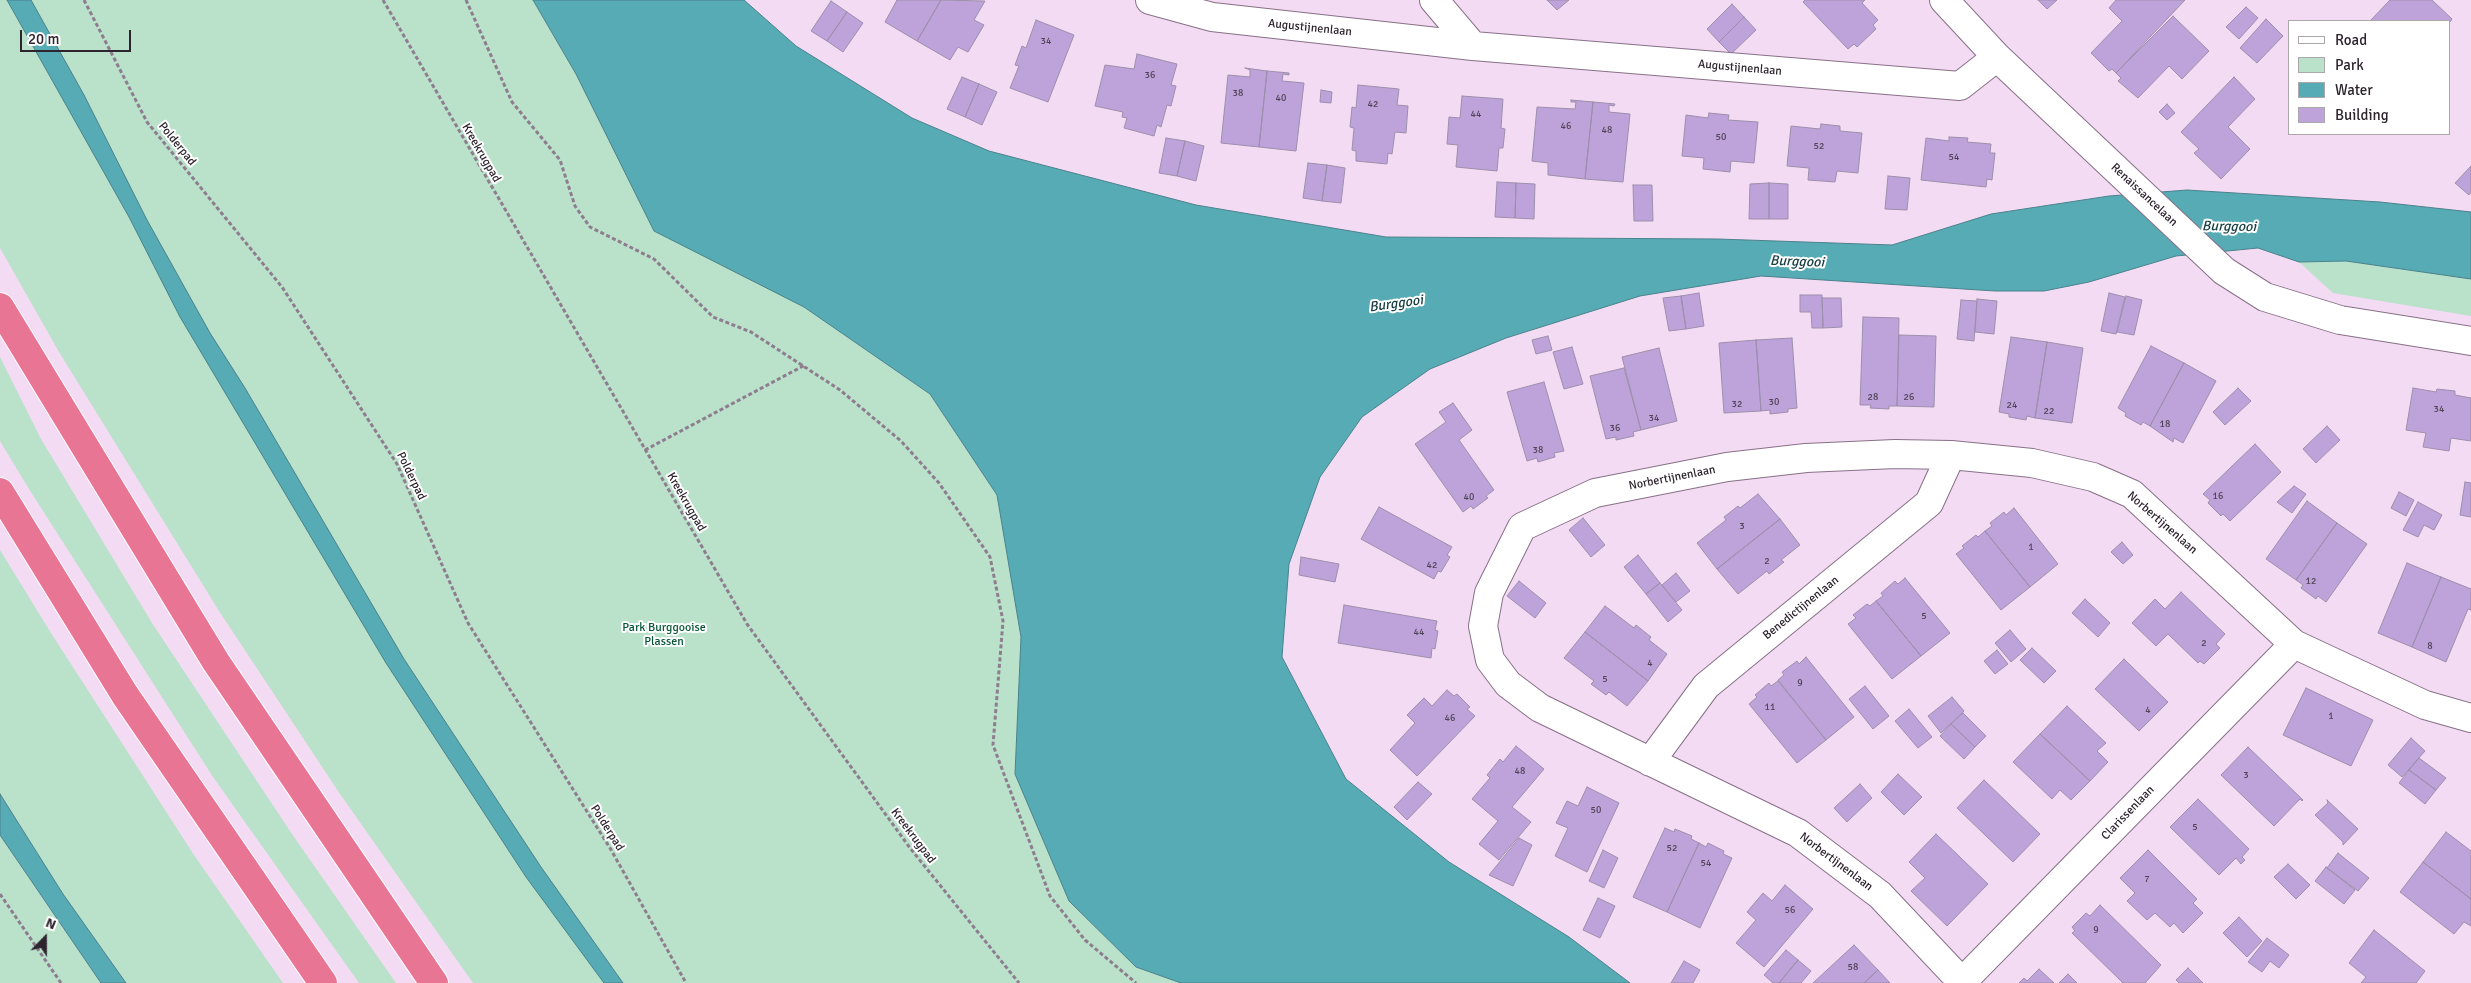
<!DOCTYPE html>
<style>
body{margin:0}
#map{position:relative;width:2471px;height:983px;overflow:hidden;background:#f4dbf4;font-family:Signika,sans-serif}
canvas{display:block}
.legend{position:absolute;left:2288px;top:20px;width:162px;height:115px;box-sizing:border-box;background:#fff;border:1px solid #aba7ab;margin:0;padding:6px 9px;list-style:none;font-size:15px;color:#2d242d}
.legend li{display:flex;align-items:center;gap:10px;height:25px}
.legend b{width:25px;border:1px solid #aba7ab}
.north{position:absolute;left:20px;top:913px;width:50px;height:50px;-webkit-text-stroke:4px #fff;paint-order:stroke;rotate:22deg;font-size:14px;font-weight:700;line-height:20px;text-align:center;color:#2d242d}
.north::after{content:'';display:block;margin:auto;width:18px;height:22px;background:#2d242d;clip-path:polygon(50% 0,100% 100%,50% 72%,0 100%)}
.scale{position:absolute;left:20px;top:30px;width:111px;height:22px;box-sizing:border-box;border:2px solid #2d242d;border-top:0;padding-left:6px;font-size:15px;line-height:18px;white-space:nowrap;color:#2d242d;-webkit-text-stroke:4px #fff;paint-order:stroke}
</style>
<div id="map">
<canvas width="2471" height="983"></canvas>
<ul class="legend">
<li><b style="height:6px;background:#fff"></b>Road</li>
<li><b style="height:14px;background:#bae1ca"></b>Park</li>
<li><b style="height:14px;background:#56abb4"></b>Water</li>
<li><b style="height:14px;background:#bea3da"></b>Building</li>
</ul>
<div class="north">N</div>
<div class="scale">20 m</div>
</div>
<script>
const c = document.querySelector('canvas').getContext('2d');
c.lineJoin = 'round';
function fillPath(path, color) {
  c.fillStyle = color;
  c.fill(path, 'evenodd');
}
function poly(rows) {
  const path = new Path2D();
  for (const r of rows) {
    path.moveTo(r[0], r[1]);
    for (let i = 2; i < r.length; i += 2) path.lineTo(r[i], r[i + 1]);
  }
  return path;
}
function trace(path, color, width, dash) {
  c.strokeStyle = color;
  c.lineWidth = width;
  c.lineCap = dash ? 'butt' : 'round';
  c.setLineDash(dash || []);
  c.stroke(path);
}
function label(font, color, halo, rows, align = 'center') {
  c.font = font + ' Signika,sans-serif';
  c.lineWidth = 4;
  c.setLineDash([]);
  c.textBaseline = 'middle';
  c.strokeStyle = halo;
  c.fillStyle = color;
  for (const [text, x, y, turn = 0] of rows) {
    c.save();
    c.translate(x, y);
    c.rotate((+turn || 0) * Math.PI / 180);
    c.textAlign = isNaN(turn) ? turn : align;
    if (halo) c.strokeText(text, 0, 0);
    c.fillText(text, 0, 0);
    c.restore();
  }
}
const green = poly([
 [0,0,533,0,576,74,804,307,930,394,997,495,1021,637,1015,774,1069,901,1136,967,1181,983,473,983,340,794,219,611,59,352,0,248],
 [2346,261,2471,279,2471,316,2333,293,2299,262],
 [0,357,41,439,152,623,294,837,396,983,359,983,213,777,29,489,0,441],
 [0,550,51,633,194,855,283,983,126,983,63,894,0,794],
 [0,835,50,909,101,983,0,983]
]);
const water = poly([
 [7,0,31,0,84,95,147,220,210,333,245,388,404,659,541,867,623,983,604,983,526,877,386,663,180,317,129,217,7,0],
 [533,0,744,0,796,46,912,118,989,151,1196,205,1386,237,1718,239,1892,245,1991,214,2109,196,2187,190,2380,202,2471,212,2471,279,2346,261,2299,262,2258,248,2176,256,2089,282,2044,291,1995,291,1761,276,1640,296,1506,338,1430,369,1362,417,1320,477,1289,564,1282,657,1346,779,1449,862,1569,937,1630,983,1181,983,1136,967,1069,901,1015,774,1021,637,997,495,930,394,804,307,654,231,576,74,533,0],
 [0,794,63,894,126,983,101,983,0,835,0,794]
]);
const building = poly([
 [897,0,941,0,917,41,885,22,897,0],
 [941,0,985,1,974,20,984,25,968,52,958,47,950,60,917,41,941,0],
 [1547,0,1569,0,1557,10,1547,0],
 [1805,0,1865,0,1862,3,1878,20,1873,25,1876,29,1857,47,1854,44,1848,49,1803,2,1805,0],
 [2038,0,2057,0,2047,9,2038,0],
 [2116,0,2185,0,2116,73,2112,69,2109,71,2091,53,2122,21,2109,8,2116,0],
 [2390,0,2432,0,2452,19,2450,22,2370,21,2390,0],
 [831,1,847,12,827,41,811,31,831,1],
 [1732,4,1744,17,1719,42,1707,29,1732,4],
 [2246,7,2258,18,2239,39,2226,27,2246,7],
 [847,12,863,23,843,52,827,41,847,12],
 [2173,16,2209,51,2182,79,2169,66,2138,98,2118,81,2121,78,2116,73,2173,16],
 [1744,17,1756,30,1731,54,1719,42,1744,17],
 [2266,19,2283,36,2257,63,2240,48,2266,19],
 [1036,20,1074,35,1048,102,1010,88,1019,66,1015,65,1022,46,1026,48,1036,20],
 [1137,54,1177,64,1171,85,1176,86,1171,106,1167,105,1161,127,1157,125,1154,136,1124,128,1127,118,1122,117,1123,112,1095,106,1105,65,1134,69,1137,54],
 [1245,68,1267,71,1259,147,1221,143,1228,75,1250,77,1250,70,1245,68],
 [1267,71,1289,73,1289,75,1283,74,1282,81,1304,83,1296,151,1259,147,1267,71],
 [962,77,979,84,965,117,947,109,962,77],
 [2234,77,2255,99,2228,127,2250,149,2221,179,2194,153,2199,149,2181,132,2234,77],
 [979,84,997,92,982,125,965,117,979,84],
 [1358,85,1399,89,1397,105,1408,106,1406,133,1395,132,1392,154,1388,153,1387,164,1356,161,1356,151,1352,150,1354,128,1350,127,1352,107,1356,108,1358,85],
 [1321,90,1332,92,1331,103,1320,102,1321,90],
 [1462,96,1503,99,1501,128,1505,129,1503,148,1499,148,1497,171,1456,167,1458,145,1447,144,1449,117,1460,118,1462,96],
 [1571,100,1593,102,1585,179,1548,175,1548,163,1532,161,1537,107,1575,109,1576,102,1571,102,1571,100],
 [1593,102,1615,104,1614,106,1609,105,1609,112,1630,114,1623,182,1585,179,1593,102],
 [2167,104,2175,113,2167,120,2159,112,2167,104],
 [1709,113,1729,115,1728,120,1758,122,1754,163,1731,161,1730,172,1703,169,1704,158,1682,156,1686,115,1708,118,1709,113],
 [1821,124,1840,126,1840,131,1862,133,1858,173,1837,171,1835,182,1808,180,1809,168,1787,166,1791,126,1820,129,1821,124],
 [1949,137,1968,138,1967,142,1991,144,1990,153,1995,153,1992,180,1987,179,1986,187,1921,180,1926,138,1949,141,1949,137],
 [1166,138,1185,141,1177,176,1159,173,1166,138],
 [1185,141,1204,146,1196,181,1177,176,1185,141],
 [1308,163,1327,165,1322,201,1303,198,1308,163],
 [1327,165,1345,168,1341,203,1322,201,1327,165],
 [2471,166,2471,192,2469,195,2455,183,2471,166],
 [1888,176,1910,178,1907,210,1885,209,1888,176],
 [1497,182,1516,183,1515,218,1495,217,1497,182],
 [1516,183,1535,184,1534,219,1515,218,1516,183],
 [1769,183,1788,184,1788,219,1769,219,1769,183],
 [1769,183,1769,219,1749,219,1750,184,1769,183],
 [1633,185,1652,185,1653,221,1634,221,1633,185],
 [1699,293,1704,326,1686,329,1681,296,1699,293],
 [2109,293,2125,297,2116,334,2101,331,2109,293],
 [1800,295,1822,295,1823,328,1812,328,1811,312,1800,312,1800,295],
 [1681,296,1686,329,1669,331,1663,298,1681,296],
 [2126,296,2142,300,2134,335,2117,332,2126,296],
 [1822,298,1841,298,1842,327,1823,328,1822,298],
 [1977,299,1997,301,1994,334,1975,332,1977,299],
 [1961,300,1977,301,1974,341,1957,339,1961,300],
 [1863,317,1899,318,1897,406,1889,406,1889,409,1870,408,1871,405,1860,405,1863,317],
 [1899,335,1936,336,1934,407,1897,406,1899,335],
 [1548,336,1552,350,1536,354,1532,340,1548,336],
 [2011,337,2047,342,2035,418,2027,416,2026,420,2009,417,2009,414,1999,412,2011,337],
 [1792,338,1797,408,1788,409,1788,412,1770,414,1770,410,1761,411,1756,340,1792,338],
 [1756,340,1761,411,1724,413,1719,343,1756,340],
 [2047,342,2083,348,2072,423,2035,418,2047,342],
 [2151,346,2184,363,2150,426,2143,422,2141,425,2125,416,2126,413,2118,408,2151,346],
 [1572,347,1583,384,1564,389,1553,352,1572,347],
 [1659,348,1677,421,1641,430,1622,357,1659,348],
 [2184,363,2216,381,2183,443,2174,438,2173,442,2150,426,2184,363],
 [1624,368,1641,430,1633,432,1634,436,1616,440,1616,437,1606,439,1590,376,1624,368],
 [1544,382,1564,451,1554,453,1555,457,1538,462,1537,458,1527,461,1507,392,1544,382],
 [2238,388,2251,401,2225,425,2213,412,2238,388],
 [2413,388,2436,392,2437,389,2455,391,2455,395,2471,398,2471,441,2451,438,2449,451,2423,447,2426,433,2406,430,2413,388],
 [1453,403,1472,430,1459,440,1494,490,1486,496,1488,498,1473,509,1471,506,1463,512,1415,444,1446,422,1439,412,1453,403],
 [2327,426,2340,440,2316,463,2303,449,2327,426],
 [2255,444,2281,472,2230,521,2223,514,2221,516,2208,503,2210,500,2203,494,2255,444],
 [2465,482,2471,483,2471,517,2460,515,2465,482],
 [2294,486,2306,494,2292,513,2277,502,2294,486],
 [2399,492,2414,500,2406,516,2391,508,2399,492],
 [1758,494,1780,519,1717,569,1697,543,1726,520,1724,517,1738,506,1740,508,1758,494],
 [2307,501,2337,523,2296,580,2266,559,2307,501],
 [2418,502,2442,515,2434,530,2424,525,2418,537,2403,530,2418,502],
 [1379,507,1452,547,1447,555,1450,557,1441,572,1438,571,1434,579,1361,539,1379,507],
 [2014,508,2058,564,2030,587,1985,531,1992,526,1990,523,2004,512,2006,515,2014,508],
 [1583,518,1605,545,1591,557,1569,530,1583,518],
 [1780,519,1800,545,1781,560,1784,562,1769,574,1767,571,1738,594,1717,569,1780,519],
 [2337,523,2367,544,2326,602,2318,596,2316,599,2301,588,2303,585,2296,580,2337,523],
 [1985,531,2030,587,2001,610,1956,554,1964,548,1962,546,1976,535,1978,537,1985,531],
 [2122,542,2133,555,2123,564,2111,552,2122,542],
 [1638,555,1660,583,1646,594,1624,567,1638,555],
 [1301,557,1339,564,1335,582,1299,575,1301,557],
 [2407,563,2441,577,2412,647,2378,633,2407,563],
 [1676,573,1690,591,1676,602,1662,585,1676,573],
 [2441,577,2471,589,2471,610,2468,609,2446,662,2412,647,2441,577],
 [1905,578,1950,633,1921,656,1876,601,1883,596,1881,593,1895,581,1898,584,1905,578],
 [1519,581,1546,603,1535,618,1507,596,1519,581],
 [1660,583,1682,610,1668,622,1646,594,1660,583],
 [2181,592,2225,634,2216,644,2220,648,2204,664,2200,661,2198,663,2168,634,2156,646,2132,623,2155,599,2165,609,2181,592],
 [2085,599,2110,623,2098,637,2072,613,2085,599],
 [1876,601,1921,656,1892,679,1848,624,1856,618,1853,615,1867,604,1870,606,1876,601],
 [1344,605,1437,621,1435,630,1438,631,1435,649,1432,648,1431,658,1338,643,1344,605],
 [1605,606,1634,628,1636,625,1651,637,1649,640,1667,654,1648,681,1585,632,1605,606],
 [2010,630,2026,649,2011,662,1995,643,2010,630],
 [1585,632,1648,681,1627,706,1609,692,1606,695,1591,684,1594,681,1564,658,1585,632],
 [2032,648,2056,671,2044,683,2020,660,2032,648],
 [1997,650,2008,664,1995,674,1984,661,1997,650],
 [1806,657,1854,717,1826,740,1778,680,1784,675,1782,672,1797,661,1799,664,1806,657],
 [2124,659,2168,702,2139,731,2095,689,2124,659],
 [1778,681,1826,740,1797,763,1749,704,1757,697,1755,695,1769,683,1771,686,1778,681],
 [1865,686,1889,716,1873,729,1849,699,1865,686],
 [2306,688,2373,720,2351,766,2283,735,2306,688],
 [1447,690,1454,696,1457,694,1470,707,1467,709,1475,716,1417,776,1390,750,1415,723,1407,715,1424,698,1432,706,1447,690],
 [1952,697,1964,711,1941,733,1928,716,1952,697],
 [2067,706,2106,743,2097,751,2108,762,2090,781,2040,734,2067,706],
 [1909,709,1932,737,1918,748,1895,721,1909,709],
 [1963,713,1986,736,1975,747,1951,724,1963,713],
 [1951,724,1975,747,1964,759,1940,736,1951,724],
 [2040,734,2090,781,2071,800,2060,790,2052,799,2013,762,2040,734],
 [2411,738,2425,751,2402,777,2388,765,2411,738],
 [1516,746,1544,769,1512,807,1531,822,1499,860,1479,844,1498,821,1472,799,1490,778,1487,775,1500,759,1503,762,1516,746],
 [2248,747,2303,800,2302,801,2300,799,2274,826,2221,775,2248,747],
 [2419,758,2446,778,2436,790,2409,770,2419,758],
 [2409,770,2436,790,2425,804,2399,783,2409,770],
 [1898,774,1922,797,1904,815,1881,792,1898,774],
 [1984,780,2040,834,2013,862,1957,808,1984,780],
 [1418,782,1432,794,1407,820,1394,807,1418,782],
 [1860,784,1872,798,1847,822,1834,808,1860,784],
 [1587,787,1619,803,1587,872,1555,856,1568,828,1556,823,1567,801,1578,806,1587,787],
 [2198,799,2249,849,2242,857,2245,860,2241,864,2236,858,2219,875,2170,827,2198,799],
 [2327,800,2358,829,2343,845,2343,842,2315,815,2328,803,2327,800],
 [1665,828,1674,832,1675,829,1692,836,1691,839,1699,843,1667,912,1633,897,1665,828],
 [2446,832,2471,851,2471,899,2423,862,2446,832],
 [1936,834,1988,884,1947,926,1911,891,1925,878,1909,862,1936,834],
 [1519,838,1532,845,1513,886,1489,875,1519,838],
 [1699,843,1706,847,1708,843,1724,851,1723,854,1732,858,1700,928,1667,912,1699,843],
 [1603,850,1618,858,1604,888,1589,881,1603,850],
 [2148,850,2197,899,2193,903,2203,913,2183,933,2174,923,2170,927,2155,913,2147,920,2127,901,2135,893,2120,878,2148,850],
 [2338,853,2369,878,2358,891,2327,868,2338,853],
 [2423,862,2471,899,2471,926,2464,922,2454,934,2400,892,2423,862],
 [2288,864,2310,885,2296,899,2274,877,2288,864],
 [2326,867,2355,890,2344,904,2315,881,2326,867],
 [1785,885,1813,909,1764,967,1736,943,1756,920,1747,912,1763,893,1772,901,1785,885],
 [1598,898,1615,906,1600,938,1583,930,1598,898],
 [2100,905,2161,965,2145,983,2123,983,2072,933,2075,931,2072,927,2086,913,2090,916,2100,905],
 [2239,917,2262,941,2247,957,2223,933,2239,917],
 [2374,930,2425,971,2416,983,2361,983,2366,977,2349,963,2374,930],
 [2267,938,2289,955,2279,968,2270,961,2262,972,2248,962,2267,938],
 [1854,945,1878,970,1864,983,1813,983,1854,945],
 [1786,950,1798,960,1779,983,1773,983,1764,975,1786,950],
 [1798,960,1811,971,1801,983,1779,983,1798,960],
 [1684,961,1700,970,1693,983,1671,983,1684,961],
 [2188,968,2203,983,2179,983,2176,980,2188,968],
 [2039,969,2054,983,2019,983,2024,978,2027,981,2039,969],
 [1878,970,1890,983,1864,983,1878,970],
 [2068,974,2077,983,2059,983,2068,974]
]);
const path = poly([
 [84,0,147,122,282,287,397,464,468,623,610,848,686,983],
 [383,0,747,624,910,848,1019,983],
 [466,0,512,102,560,160,575,206,590,227,654,259,713,317,751,332,840,390,901,441,939,483,990,557,1003,621,993,745,1050,896,1085,940,1136,983],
 [645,450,805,365],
 [0,894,61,983]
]);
const minor = poly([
 [1150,0,1212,17,1473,46,1960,86,1997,57],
 [1434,0,1473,46],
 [1944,0,1997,57,2224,271,2265,297,2340,320,2471,341],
 [1650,762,1706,686,1929,503,1951,455],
 [1962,982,2294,644],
 [1963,983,1880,895,1798,833,1540,708,1508,684,1490,660,1483,626,1489,593,1522,527,1595,493,1727,467,1806,458,1895,454,1951,455,2032,463,2093,477,2132,494,2294,644,2425,705,2471,718]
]);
const highway = poly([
 [0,307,216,662,434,983],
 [0,492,125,695,323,983]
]);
const numberNames = [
 ["34",1046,41],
 ["36",1150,75],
 ["38",1238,93],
 ["40",1281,98],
 ["42",1373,104],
 ["44",1476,114],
 ["46",1566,126],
 ["48",1607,130],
 ["50",1721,137],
 ["52",1819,146],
 ["54",1954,157],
 ["28",1873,397],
 ["26",1909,397],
 ["30",1774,402],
 ["32",1737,404],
 ["24",2012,405],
 ["34",2439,409],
 ["22",2049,411],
 ["34",1654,418],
 ["18",2165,424],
 ["36",1615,428],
 ["38",1538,450],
 ["16",2218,496],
 ["40",1469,497],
 ["3",1742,526],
 ["1",2031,547],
 ["2",1767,561],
 ["42",1432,565],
 ["12",2311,581],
 ["5",1924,616],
 ["44",1419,632],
 ["2",2204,643],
 ["8",2430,646],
 ["4",1650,663],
 ["5",1605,679],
 ["9",1800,683],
 ["11",1770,707],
 ["4",2148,710],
 ["1",2331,716],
 ["46",1450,718],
 ["48",1520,771],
 ["3",2246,775],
 ["50",1596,810],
 ["5",2195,827],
 ["52",1672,848],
 ["54",1706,863],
 ["7",2147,879],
 ["56",1790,910],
 ["9",2096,930],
 ["58",1853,967]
];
const streetNames = [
 ["Augustijnenlaan",1310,28,6],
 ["Augustijnenlaan",1740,68,5],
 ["Polderpad",177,144,51],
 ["Kreekrugpad",481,153,60],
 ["Renaissancelaan",2144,195,43],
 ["Polderpad",411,476,64],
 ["Norbertijnenlaan",1672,478,-11],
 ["Kreekrugpad",686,502,60],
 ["Norbertijnenlaan",2162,523,41],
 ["Benedictijnenlaan",1801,608,-39],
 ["Clarissenlaan",2128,813,-46],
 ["Polderpad",607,828,58],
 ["Kreekrugpad",913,836,53],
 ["Norbertijnenlaan",1836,862,37]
];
const parkNames = [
 ["Park Burggooise",664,628],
 ["Plassen",664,642]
];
const waterNames = [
 ["Burggooi",2229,227,1],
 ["Burggooi",1797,262,2],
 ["Burggooi",1396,304,-8]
];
fillPath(green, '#bae1ca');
fillPath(water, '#56abb4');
trace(water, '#4a828c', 1);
fillPath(building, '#bea3da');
trace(building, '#9c8fab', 1);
trace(minor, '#877187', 30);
trace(highway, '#fff', 30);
trace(path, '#8e7d8e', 3, [4, 2.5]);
trace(minor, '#fff', 28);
trace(highway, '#e87593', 28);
label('10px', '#514458', null, numberNames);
label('12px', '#2d242d', '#fff', streetNames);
label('12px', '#065635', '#fff', parkNames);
label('italic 14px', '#184044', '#fff', waterNames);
</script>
